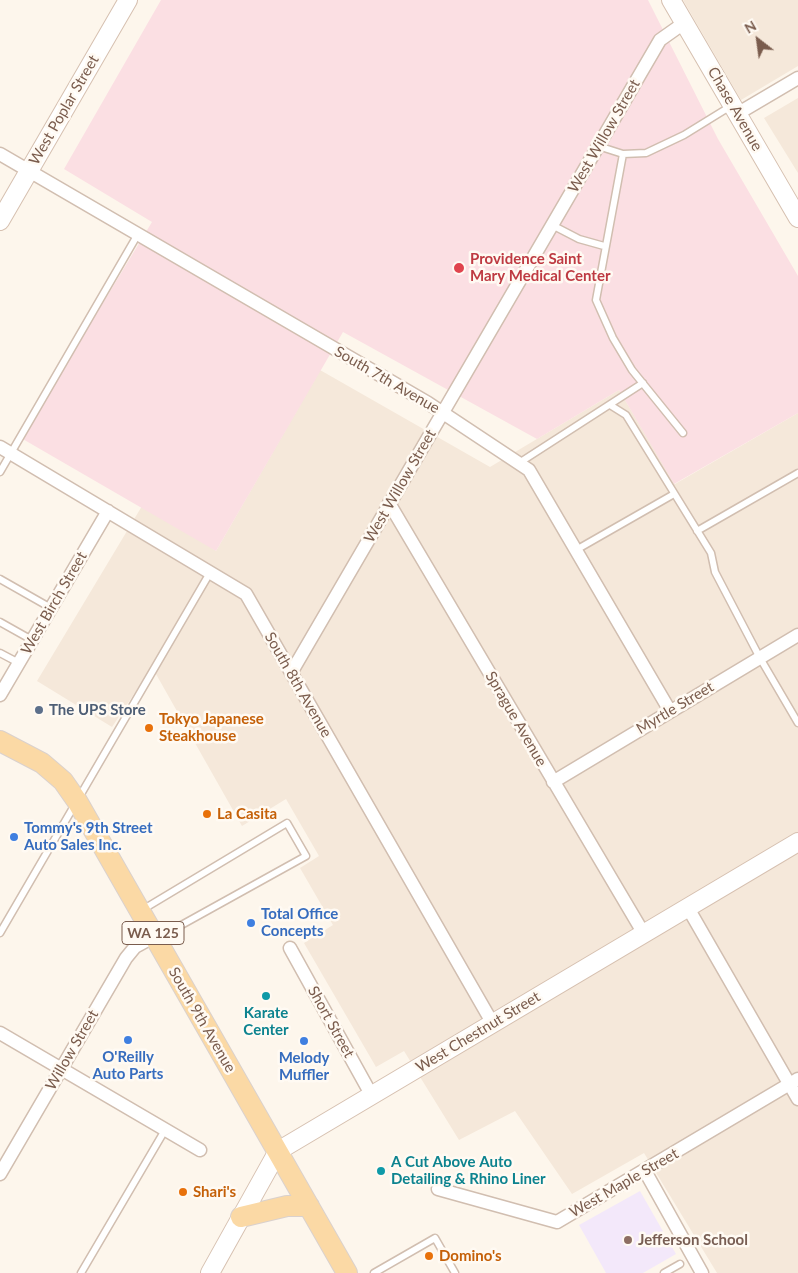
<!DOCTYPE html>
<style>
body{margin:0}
#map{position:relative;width:798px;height:1273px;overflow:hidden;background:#fdf6ec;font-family:Lato,sans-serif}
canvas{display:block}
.north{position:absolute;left:733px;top:15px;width:50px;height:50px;-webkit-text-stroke:4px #fffaf3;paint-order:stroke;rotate:330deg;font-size:14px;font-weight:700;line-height:20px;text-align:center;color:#7a5c4d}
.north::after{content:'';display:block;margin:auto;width:18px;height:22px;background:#7a5c4d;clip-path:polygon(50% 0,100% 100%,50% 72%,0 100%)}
</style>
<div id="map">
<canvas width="798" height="1273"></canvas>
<div class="north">N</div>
</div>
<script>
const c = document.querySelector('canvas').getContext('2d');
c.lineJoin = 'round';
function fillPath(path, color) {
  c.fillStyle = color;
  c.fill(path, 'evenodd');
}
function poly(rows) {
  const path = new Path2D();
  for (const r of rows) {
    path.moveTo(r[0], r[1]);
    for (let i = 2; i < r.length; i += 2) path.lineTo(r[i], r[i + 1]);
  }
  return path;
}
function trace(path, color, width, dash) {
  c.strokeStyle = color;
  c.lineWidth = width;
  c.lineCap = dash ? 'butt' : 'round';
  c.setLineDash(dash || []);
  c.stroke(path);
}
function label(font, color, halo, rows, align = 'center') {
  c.font = font + ' Lato,sans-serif';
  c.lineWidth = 5;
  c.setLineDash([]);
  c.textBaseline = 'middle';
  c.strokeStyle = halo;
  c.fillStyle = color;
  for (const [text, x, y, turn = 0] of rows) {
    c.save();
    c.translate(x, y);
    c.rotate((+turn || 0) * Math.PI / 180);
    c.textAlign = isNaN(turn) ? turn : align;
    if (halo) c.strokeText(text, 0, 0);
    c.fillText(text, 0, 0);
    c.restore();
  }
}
const residential = poly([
 [683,0,798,0,798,66,741,100],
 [798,98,798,173,764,118],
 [320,370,490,467,619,390,675,484,798,413,798,1273,717,1273,644,1153,572,1194,515,1111,459,1140,404,1051,376,1067,304,943,333,925,300,868,319,856,286,799,242,826,152,667,112,727,37,681,145,501,216,551]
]);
const education = poly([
 [640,1191,676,1254,643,1273,606,1273,579,1225]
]);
const medical = poly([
 [161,0,648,0,718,139,798,276,798,413,674,484,619,390,537,439,343,332,216,551,21,438,152,222,64,169]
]);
const lane = poly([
 [598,146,623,154,646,153,684,135,731,106],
 [623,154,596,300,613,338,632,370,683,433],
 [552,225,579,239,604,246],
 [610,405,626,415,711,553,715,572,760,658,798,723],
 [519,463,643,383],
 [0,472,138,234],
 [697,531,798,473],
 [576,550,674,494],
 [0,579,51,608],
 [0,622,32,640],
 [0,653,19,663],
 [142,910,287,823,306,856,158,938],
 [0,933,211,571],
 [81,1273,165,1130],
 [374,1273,435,1238,455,1273],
 [664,1273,680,1264]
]);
const street = poly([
 [737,114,798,78],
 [0,154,428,403,529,470,670,711],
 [0,447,246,594,493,1024],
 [389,503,644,934],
 [291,673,660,40,684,23],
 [0,695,108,511],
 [553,782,798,635],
 [688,908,798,1099],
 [290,948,372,1096],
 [0,1033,200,1150],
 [645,1171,702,1273],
 [0,1174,126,958,135,947,155,936],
 [438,1189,557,1222,798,1079]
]);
const secondary = poly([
 [671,0,798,218],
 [0,221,128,0],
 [210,1273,278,1151,798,842]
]);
const primary = poly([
 [0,741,42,763,63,781,77,801,347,1273],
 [241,1217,287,1206,309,1206]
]);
const markers = [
 [459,268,6,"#e0444e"],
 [39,710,5,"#5c6f8a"],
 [149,728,5,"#e8710a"],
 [207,814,5,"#e8710a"],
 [14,837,5,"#3f7fe0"],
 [251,923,5,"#3f7fe0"],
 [266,996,5,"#0f9aa8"],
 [128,1040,5,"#3f7fe0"],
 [304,1041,5,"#3f7fe0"],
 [381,1171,5,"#0f9aa8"],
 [183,1192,5,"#e8710a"],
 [628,1240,5,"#8d6e63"],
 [429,1256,5,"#e8710a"]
];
const shields = [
 [153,933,62]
];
const shieldNames = [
 ["WA 125",153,933]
];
const streetNames = [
 ["Chase Avenue",735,109,60],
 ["West Poplar Street",64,110,-60],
 ["West Willow Street",604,136,-60],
 ["South 7th Avenue",387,380,30],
 ["West Willow Street",400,486,-60],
 ["West Birch Street",54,603,-60],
 ["South 8th Avenue",298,685,60],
 ["Myrtle Street",675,708,-31],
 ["Sprague Avenue",516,719,60],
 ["South 9th Avenue",202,1020,60],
 ["Short Street",331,1022,61],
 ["West Chestnut Street",478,1032,-31],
 ["Willow Street",72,1050,-60],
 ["West Maple Street",624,1183,-30]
];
const healthNames = [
 ["Providence Saint",470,259],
 ["Mary Medical Center",470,276]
];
const serviceNames = [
 ["The UPS Store",49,710]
];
const foodNames = [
 ["Tokyo Japanese",159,719],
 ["Steakhouse",159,736],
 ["La Casita",217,814],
 ["Shari's",193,1192],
 ["Domino's",439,1256]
];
const shopNames = [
 ["Tommy's 9th Street",24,828],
 ["Auto Sales Inc.",24,845],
 ["Total Office",261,914],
 ["Concepts",261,931],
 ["O'Reilly",128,1057,"center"],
 ["Auto Parts",128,1074,"center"],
 ["Melody",304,1058,"center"],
 ["Muffler",304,1075,"center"]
];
const cultureNames = [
 ["Karate",266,1013],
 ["Center",266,1030],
 ["A Cut Above Auto",391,1162,"left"],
 ["Detailing & Rhino Liner",391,1179,"left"]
];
const educationNames = [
 ["Jefferson School",638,1240]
];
fillPath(residential, '#f5e8da');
fillPath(education, '#f3e8fa');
fillPath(medical, '#fbdfe3');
trace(lane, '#d1beb0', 9);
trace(street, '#d1beb0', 15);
trace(secondary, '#d6c0b0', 20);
trace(primary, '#dad1cd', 22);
trace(lane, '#fff', 6);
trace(street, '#fff', 12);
trace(secondary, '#fff', 18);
trace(primary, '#fbd9a5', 20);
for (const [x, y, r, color] of markers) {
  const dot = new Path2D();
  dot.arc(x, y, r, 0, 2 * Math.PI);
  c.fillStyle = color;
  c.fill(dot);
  trace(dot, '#fffaf3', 2);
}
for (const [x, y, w] of shields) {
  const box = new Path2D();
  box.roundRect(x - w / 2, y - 11.5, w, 23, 4);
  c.fillStyle = '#fffaf3';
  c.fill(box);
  trace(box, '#7a5c4d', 1);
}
label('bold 14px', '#7a5c4d', null, shieldNames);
label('15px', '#7a5c4d', '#fffaf3', streetNames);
label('bold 15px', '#be3a42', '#fffaf3', healthNames, 'left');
label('bold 15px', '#4e5e75', '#fffaf3', serviceNames, 'left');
label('bold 15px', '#c56008', '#fffaf3', foodNames, 'left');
label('bold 15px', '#366cbe', '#fffaf3', shopNames, 'left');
label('bold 15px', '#0d838f', '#fffaf3', cultureNames);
label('bold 15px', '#785e54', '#fffaf3', educationNames, 'left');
</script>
